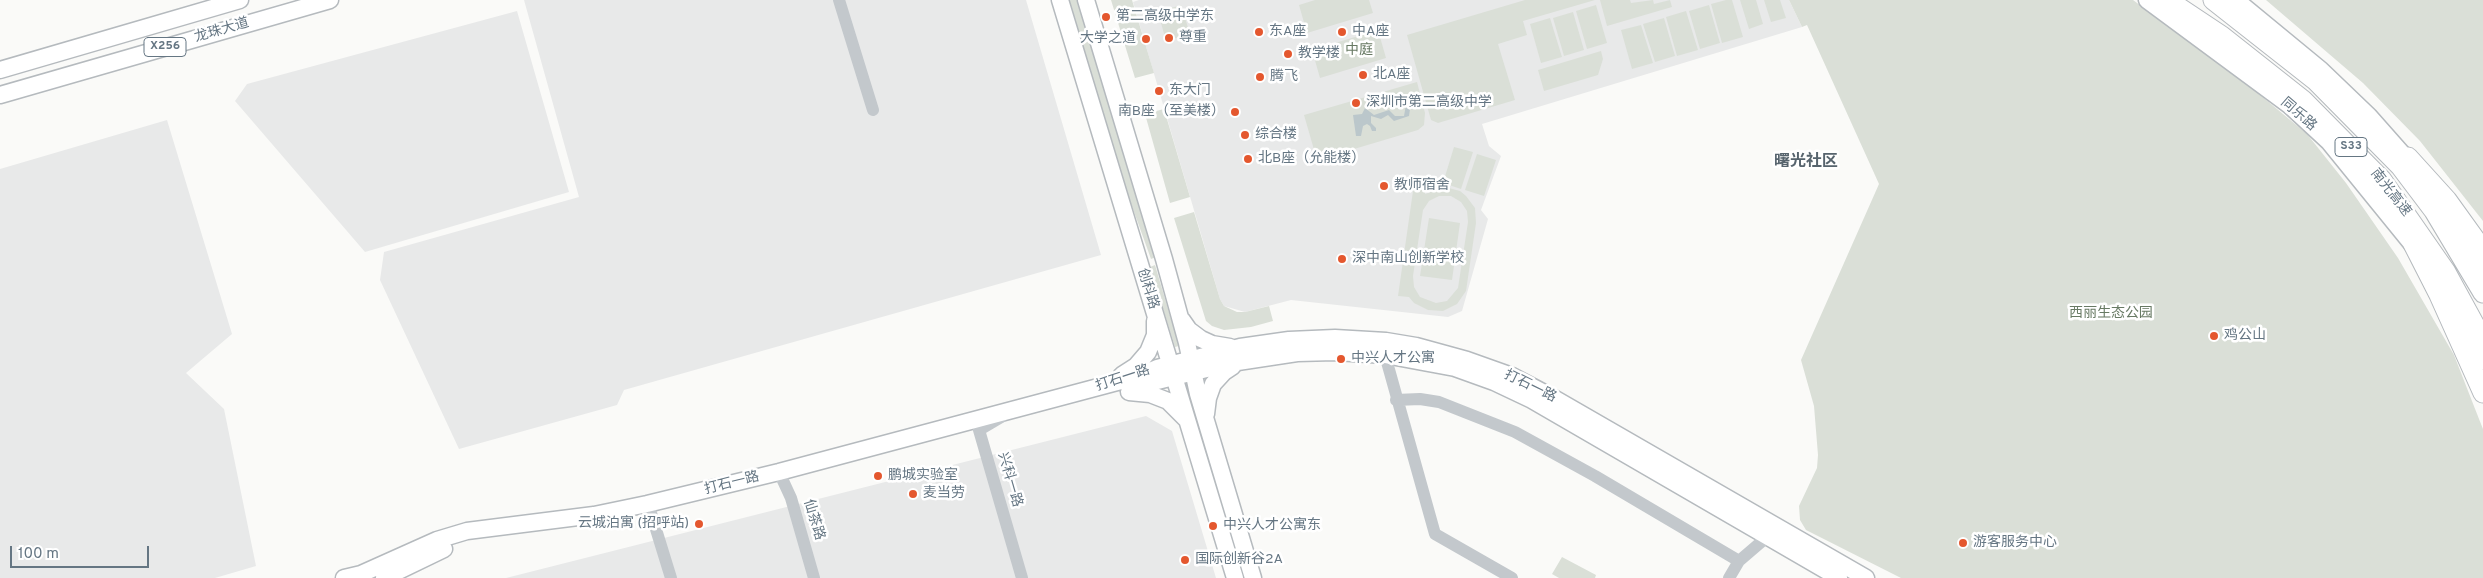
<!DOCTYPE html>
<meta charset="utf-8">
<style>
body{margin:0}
#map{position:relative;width:2483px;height:578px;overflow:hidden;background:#fafaf8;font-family:Overpass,sans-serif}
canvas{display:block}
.scale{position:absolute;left:10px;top:546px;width:139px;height:22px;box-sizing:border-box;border:2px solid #657683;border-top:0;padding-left:6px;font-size:15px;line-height:18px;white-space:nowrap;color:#657683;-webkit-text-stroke:4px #fff;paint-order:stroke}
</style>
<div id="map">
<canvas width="2483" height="578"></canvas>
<div class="scale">100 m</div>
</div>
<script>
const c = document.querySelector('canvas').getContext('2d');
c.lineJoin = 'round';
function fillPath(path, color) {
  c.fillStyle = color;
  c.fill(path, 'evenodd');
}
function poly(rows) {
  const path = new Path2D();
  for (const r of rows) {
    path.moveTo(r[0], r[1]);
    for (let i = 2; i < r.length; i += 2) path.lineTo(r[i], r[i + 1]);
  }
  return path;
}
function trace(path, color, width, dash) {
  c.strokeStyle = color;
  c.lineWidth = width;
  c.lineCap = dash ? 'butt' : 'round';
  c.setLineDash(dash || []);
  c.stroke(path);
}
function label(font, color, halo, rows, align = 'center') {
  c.font = font + ' Overpass,"Noto Sans SC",sans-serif';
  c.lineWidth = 5;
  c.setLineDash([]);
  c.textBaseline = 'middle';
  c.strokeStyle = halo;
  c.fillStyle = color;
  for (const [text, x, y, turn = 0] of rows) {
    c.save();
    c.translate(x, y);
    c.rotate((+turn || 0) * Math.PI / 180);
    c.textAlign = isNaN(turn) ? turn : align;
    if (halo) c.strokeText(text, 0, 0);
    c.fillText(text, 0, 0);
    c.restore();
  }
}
const built = poly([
 [524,0,1026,0,1101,255,624,390,617,405,459,449,380,280,384,252,579,197],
 [1139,0,1789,0,1802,27,1482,124,1489,146,1501,156,1481,210,1488,219,1462,311,1448,317,1291,300,1245,312,1224,306,1220,299,1133,2],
 [517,11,569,192,365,252,235,101,247,84],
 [167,120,232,334,186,373,224,409,256,566,215,578,0,578,0,169],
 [1146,416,1172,431,1216,578,506,578]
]);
const green = poly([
 [1069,0,1079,0,1156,257,1151,259,1129,198],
 [1111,0,1132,0,1154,73,1135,78],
 [1315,0,1369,0,1373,13,1307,33,1299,5],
 [1525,0,1595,0,1523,21,1527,35,1498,44,1515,100,1438,123,1431,120,1407,35],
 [1600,0,1630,0,1631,3,1653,0,1654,4,1670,0,1672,7,1607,26],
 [1726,0,1732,0,1743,37,1722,43,1711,4],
 [1740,0,1756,0,1763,24,1749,29],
 [1764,0,1780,0,1786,18,1771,22],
 [1789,0,2133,0,2247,84,2307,134,2346,183,2398,258,2454,355,2479,419,2483,429,2483,578,1901,578,1806,530,1800,520,1799,506,1817,468,1818,455,1814,406,1801,360,1879,184,1807,25,1802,27],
 [2266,0,2483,0,2483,221,2420,141,2363,83],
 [1181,5,1190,34,1166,41,1158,12],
 [1596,5,1607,43,1587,49,1576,11],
 [1709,5,1720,43,1700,49,1689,11],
 [1686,11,1698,50,1677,56,1666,17],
 [1573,12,1584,50,1564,56,1553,18],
 [1550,18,1562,57,1541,63,1530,24],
 [1664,18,1675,56,1655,62,1643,24],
 [1641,25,1653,63,1632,69,1621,30],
 [1378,30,1386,58,1320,78,1312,50],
 [1601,51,1603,59,1598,75,1544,91,1538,70],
 [1417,82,1425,113,1424,125,1418,130,1317,160,1304,115],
 [1164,109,1190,197,1170,203,1145,114],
 [1454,147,1473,152,1461,189,1443,183],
 [1477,154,1496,160,1484,196,1465,190],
 [1414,184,1425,185,1425,194,1445,187,1460,191,1466,196,1475,208,1476,223,1466,291,1457,304,1443,311,1428,310,1414,303,1409,297,1398,296],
 [1439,196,1451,196,1461,202,1467,211,1468,222,1458,288,1447,301,1436,303,1420,297,1414,287,1413,276,1423,210,1429,201],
 [1194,212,1220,299,1224,306,1237,312,1245,312,1269,306,1273,321,1251,327,1224,330,1212,326,1206,321,1174,218],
 [1429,218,1460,223,1452,280,1420,276],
 [1155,265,1179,346,1175,347,1150,267],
 [1562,557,1596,575,1595,578,1559,578,1552,574]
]);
const water = poly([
 [1397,95,1414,97,1411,102,1409,116,1394,121,1388,115,1381,119,1371,116,1371,123,1376,128,1376,131,1372,131,1370,126,1367,124,1363,126,1361,136,1356,136,1353,115,1362,114,1365,108,1374,115,1389,110,1395,116,1404,116,1407,99,1397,99]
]);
const minor = poly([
 [839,0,873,110],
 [1385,355,1435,534,1512,578],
 [1396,400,1420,399,1439,402,1515,432,1595,476,1739,561],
 [1001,417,979,430,1022,578],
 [779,472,791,498,814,578],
 [651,513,671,578],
 [1729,578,1739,561,1767,537]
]);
const major = poly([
 [1060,0,1235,578],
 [1086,0,1164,259,1187,343,1198,394,1253,578],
 [2147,0,2289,105,2329,142,2420,254],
 [2236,0,2321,70,2369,116,2415,168],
 [0,70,240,0],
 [0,95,330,0],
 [2443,209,2483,273],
 [2447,296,2483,361],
 [1182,320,1189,330,1201,339,1212,344,1230,347],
 [1122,375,1136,366,1148,352,1155,335,1155,321],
 [1133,387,1231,363,1297,353,1335,352,1385,355,1455,368,1494,382,1532,400,1839,578],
 [1129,392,1150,394,1168,401,1187,420],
 [1206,414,1208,398,1213,384,1224,372,1233,366],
 [344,578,361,574,437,540,467,531,594,515,647,504,779,472,1136,377,1157,368,1240,347,1289,340,1335,338,1386,341,1416,346,1467,360,1512,376,1550,396,1866,578],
 [384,578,444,549]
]);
const highway = poly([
 [2168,0,2222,36,2303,100,2382,180,2446,272,2483,340],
 [2213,0,2316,81,2400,166,2434,211,2483,293],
 [2408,157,2447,200,2483,250],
 [2413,244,2439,295,2483,393]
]);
const markers = [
 [1106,17,5,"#e4572e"],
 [1259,32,5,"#e4572e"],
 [1342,32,5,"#e4572e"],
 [1169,38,5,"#e4572e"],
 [1146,39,5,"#e4572e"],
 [1288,54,5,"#e4572e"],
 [1363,75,5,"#e4572e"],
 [1260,77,5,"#e4572e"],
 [1159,91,5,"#e4572e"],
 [1356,103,5,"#e4572e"],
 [1235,112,5,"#e4572e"],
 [1245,135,5,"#e4572e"],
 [1248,159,5,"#e4572e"],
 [1384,186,5,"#e4572e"],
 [1342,259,5,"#e4572e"],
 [2214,336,5,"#e4572e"],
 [1341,359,5,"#e4572e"],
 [878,476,5,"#e4572e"],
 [913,494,5,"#e4572e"],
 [699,524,5,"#e4572e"],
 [1213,526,5,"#e4572e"],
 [1963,543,5,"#e4572e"],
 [1185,560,5,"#e4572e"]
];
const shields = [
 [165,47,42],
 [2351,147,32]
];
const shieldNames = [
 ["X256",165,47],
 ["S33",2351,147]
];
const poiNames = [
 ["第二高级中学东",1116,17],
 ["东A座",1269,32],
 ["中A座",1352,32],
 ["尊重",1179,38],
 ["大学之道",1136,39,"right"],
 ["教学楼",1298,54],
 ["北A座",1373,75],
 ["腾飞",1270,77],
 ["东大门",1169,91],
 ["深圳市第二高级中学",1366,103],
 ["南B座（至美楼）",1225,112,"right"],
 ["综合楼",1255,135],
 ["北B座（允能楼）",1258,159],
 ["教师宿舍",1394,186],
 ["深中南山创新学校",1352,259],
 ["鸡公山",2224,336],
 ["中兴人才公寓",1351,359],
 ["鹏城实验室",888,476],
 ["麦当劳",923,494],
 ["云城泊寓 (招呼站)",689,524,"right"],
 ["中兴人才公寓东",1223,526],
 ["游客服务中心",1973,543],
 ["国际创新谷2A",1195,560]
];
const streetNames = [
 ["龙珠大道",222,31,-16],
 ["同乐路",2298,115,41],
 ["南光高速",2390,193,52],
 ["创科路",1147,289,73],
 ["打石一路",1123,379,-18],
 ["打石一路",1530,387,26],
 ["兴科一路",1009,480,74],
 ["打石一路",732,484,-14],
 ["仙茶路",813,520,73]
];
const parkNames = [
 ["中庭",1359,51],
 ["西丽生态公园",2111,314]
];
const quarterNames = [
 ["曙光社区",1806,163]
];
fillPath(built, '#e8e9e9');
fillPath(green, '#dadfd7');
fillPath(water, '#bbc7cb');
trace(major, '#b5babe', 19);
trace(highway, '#b4b9bd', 21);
trace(minor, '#c3c8cc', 12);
trace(major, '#fff', 16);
trace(highway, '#fff', 19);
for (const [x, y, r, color] of markers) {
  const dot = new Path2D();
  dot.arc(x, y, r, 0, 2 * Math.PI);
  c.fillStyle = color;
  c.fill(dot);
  trace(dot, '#fff', 2);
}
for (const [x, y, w] of shields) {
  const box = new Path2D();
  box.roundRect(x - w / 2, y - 9.5, w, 19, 4);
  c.fillStyle = '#fff';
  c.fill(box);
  trace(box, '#657683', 1);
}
label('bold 12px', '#657683', null, shieldNames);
label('14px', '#657683', '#fff', poiNames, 'left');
label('14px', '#657683', '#fff', streetNames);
label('14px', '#687a64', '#fff', parkNames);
label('bold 16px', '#57646e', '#fff', quarterNames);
</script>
